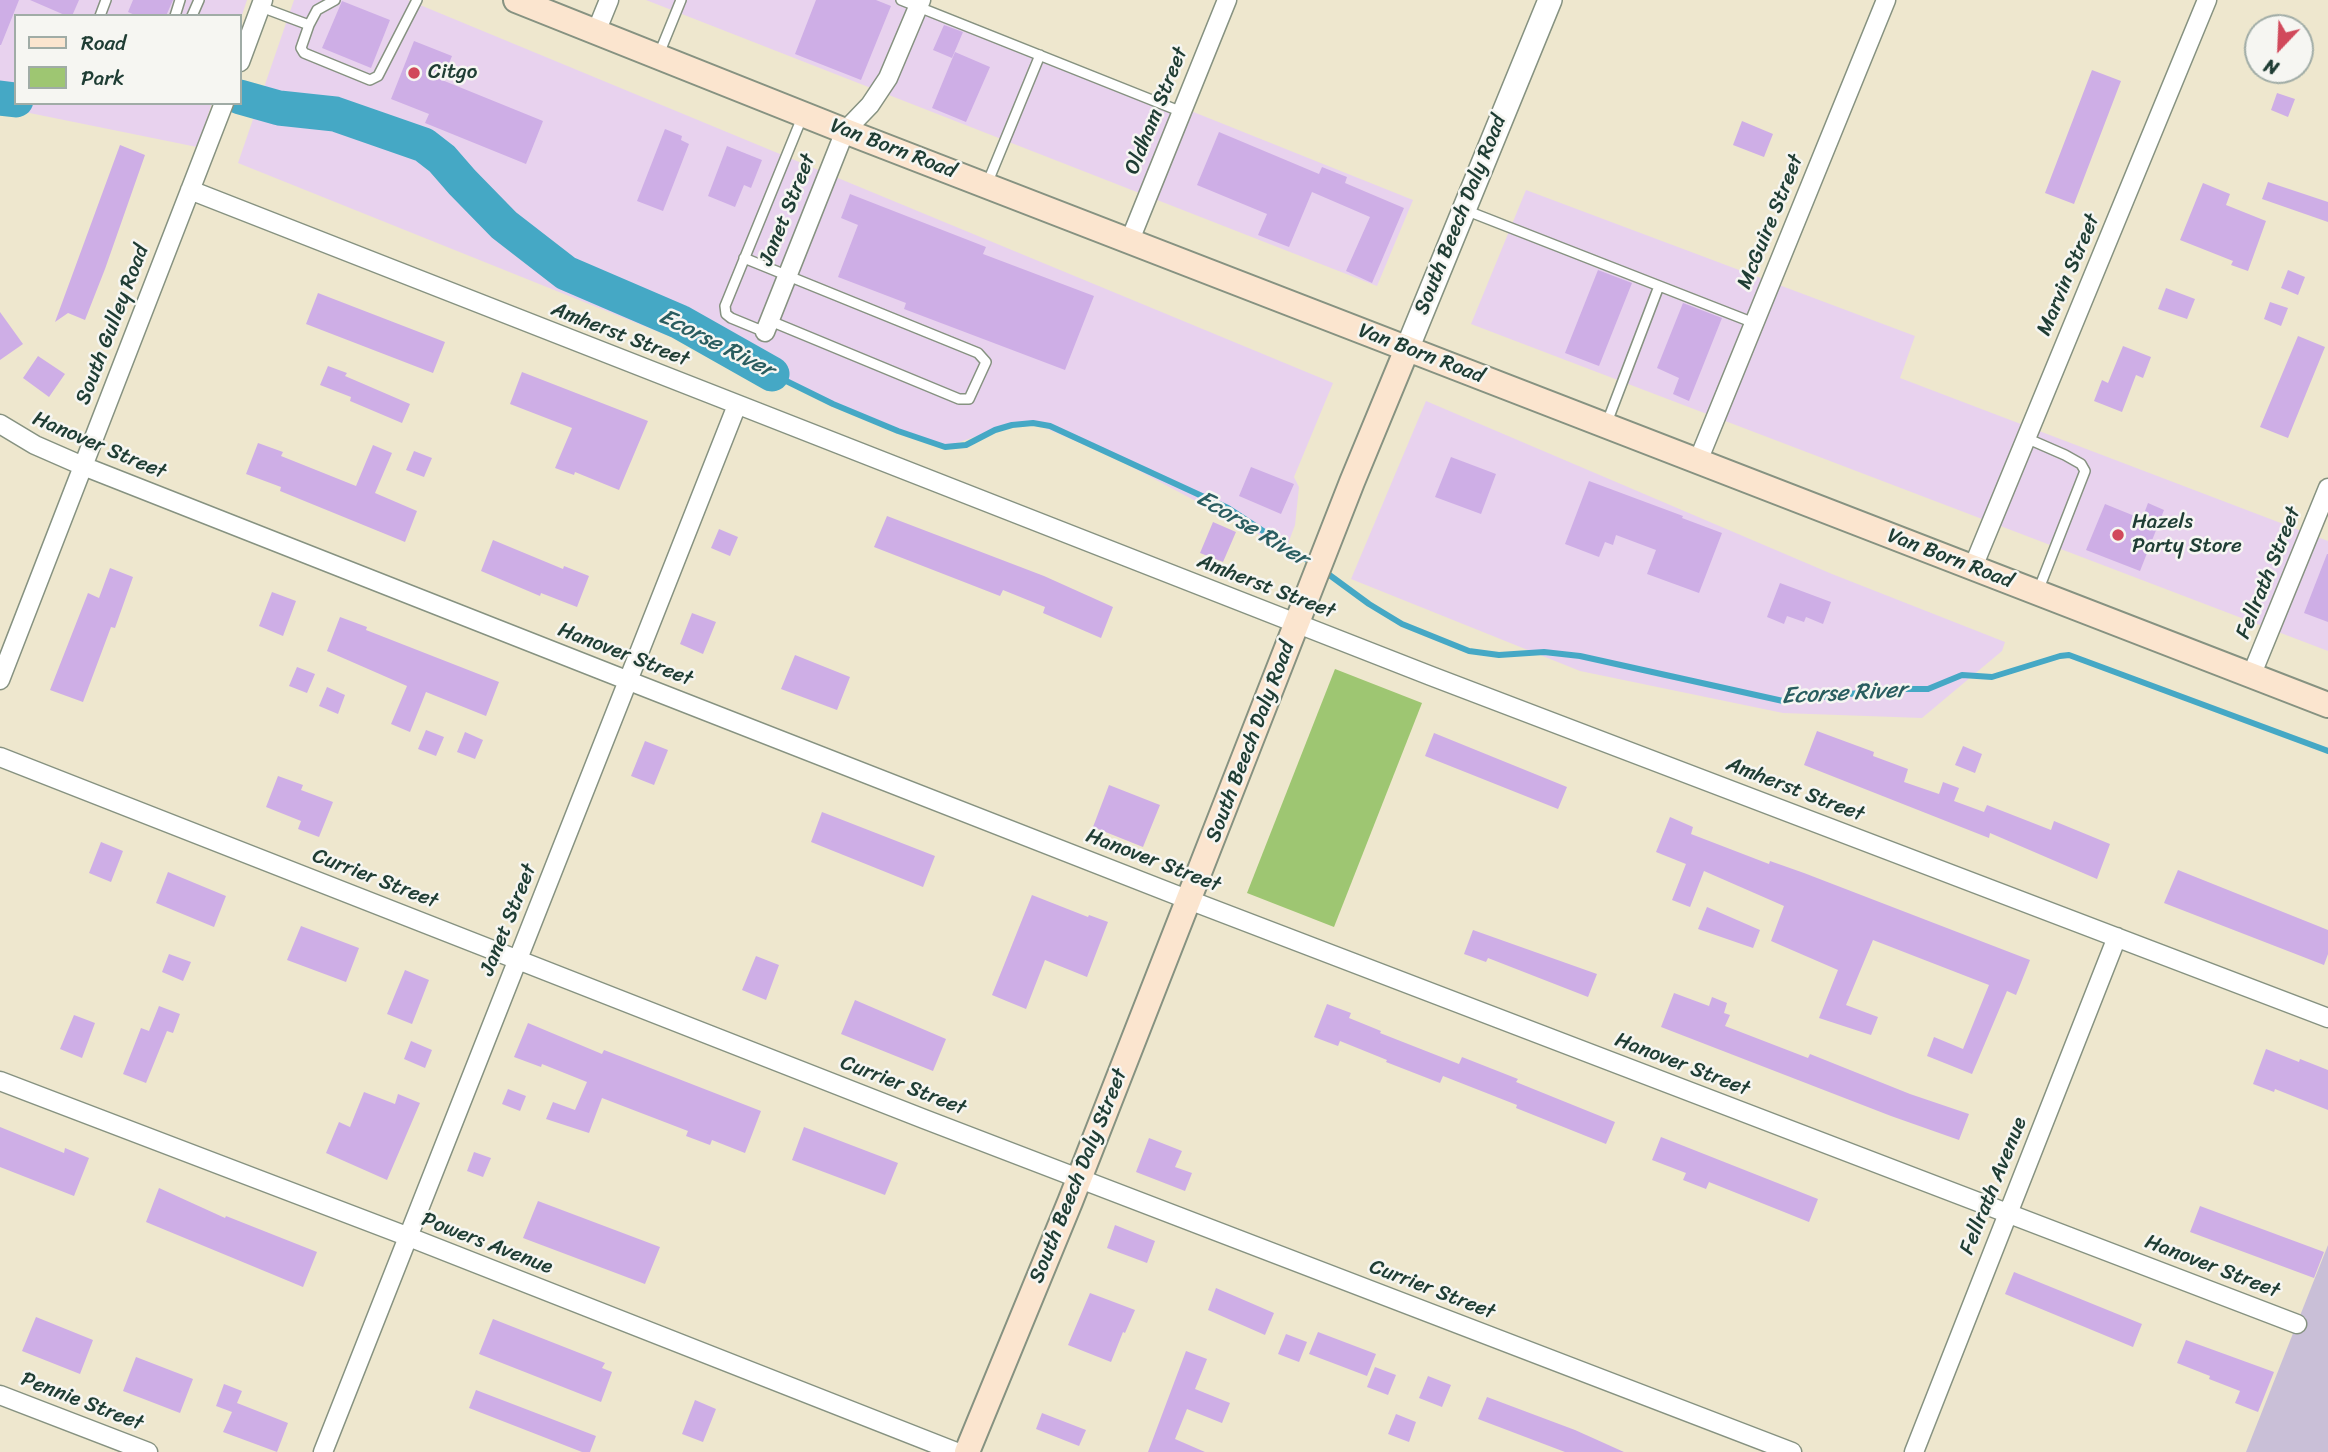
<!DOCTYPE html>
<style>
body{margin:0}
#map{position:relative;width:2328px;height:1452px;overflow:hidden;background:#eee7ce;font-family:Sriracha,sans-serif}
canvas{display:block}
.legend{position:absolute;left:14px;top:14px;width:228px;height:91px;box-sizing:border-box;background:#f6f6f2;border:2px solid #a0aca6;margin:0;padding:9px 12px;list-style:none;font-size:21px;color:#1f3d34}
.legend li{display:flex;align-items:center;gap:14px;height:35px}
.legend b{width:35px;border:2px solid #a0aca6}
.north{position:absolute;left:2244px;top:14px;width:70px;height:70px;box-sizing:border-box;background:#f6f6f2;border:2px solid #a0aca6;border-radius:50%;rotate:203deg;font-size:19px;font-weight:700;line-height:28px;text-align:center;color:#1f3d34}
.north::after{content:'';display:block;margin:auto;width:24px;height:32px;background:#d1495b;clip-path:polygon(50% 0,100% 100%,50% 72%,0 100%)}
</style>
<div id="map">
<canvas width="2328" height="1452"></canvas>
<ul class="legend">
<li><b style="height:9px;background:#fbe5cf"></b>Road</li>
<li><b style="height:19px;background:#9ec672"></b>Park</li>
</ul>
<div class="north">N</div>
</div>
<script>
const c = document.querySelector('canvas').getContext('2d');
c.lineJoin = 'round';
function fillPath(path, color) {
  c.fillStyle = color;
  c.fill(path, 'evenodd');
}
function poly(rows) {
  const path = new Path2D();
  for (const r of rows) {
    path.moveTo(r[0], r[1]);
    for (let i = 2; i < r.length; i += 2) path.lineTo(r[i], r[i + 1]);
  }
  return path;
}
function trace(path, color, width, dash) {
  c.strokeStyle = color;
  c.lineWidth = width;
  c.lineCap = dash ? 'butt' : 'round';
  c.setLineDash(dash || []);
  c.stroke(path);
}
function label(font, color, halo, rows, align = 'center') {
  c.font = font + ' Sriracha,sans-serif';
  c.lineWidth = 5;
  c.setLineDash([]);
  c.textBaseline = 'middle';
  c.strokeStyle = halo;
  c.fillStyle = color;
  for (const [text, x, y, turn = 0] of rows) {
    c.save();
    c.translate(x, y);
    c.rotate((+turn || 0) * Math.PI / 180);
    c.textAlign = isNaN(turn) ? turn : align;
    if (halo) c.strokeText(text, 0, 0);
    c.fillText(text, 0, 0);
    c.restore();
  }
}
const built = poly([
 [0,0,247,0,240,21,240,16,16,16,16,103,212,103,197,147,0,107],
 [294,0,408,0,1333,383,1294,477,1299,487,1295,525,1286,549,1113,457,1033,423,995,430,945,447,238,163],
 [646,0,914,0,1413,200,1377,286],
 [1526,190,1915,336,1900,378,2328,541,2328,651,1471,324],
 [1426,401,1832,574,2005,642,2002,651,1922,718,1783,713,1580,671,1351,579]
]);
const industrial = poly([
 [2328,1245,2328,1452,2246,1452]
]);
const green = poly([
 [1335,669,1422,703,1334,927,1247,893]
]);
const stream = poly([
 [772,374,833,404,898,431,945,447,966,445,995,430,1012,425,1033,423,1050,426,1228,508,1315,565],
 [1324,571,1369,604,1402,624,1469,651,1499,655,1544,652,1580,656,1783,701,1897,689,1928,689,1962,675,1992,677,2060,656,2069,655,2328,751]
]);
const river = poly([
 [240,97,279,108,335,114,424,145,442,159,462,182,504,225,566,273,680,322,772,374],
 [0,98,16,100]
]);
const building = poly([
 [0,0,19,0,1,45,0,45],
 [30,0,79,0,72,16,67,16],
 [133,0,173,0,166,16,137,16,128,12],
 [816,0,876,0,891,6,861,80,795,54],
 [342,1,390,20,371,68,322,48],
 [944,25,963,32,952,58,933,50],
 [414,41,452,56,442,80,543,121,526,164,425,123,429,114,391,99],
 [955,52,990,67,966,122,932,108],
 [2092,70,2121,81,2074,204,2045,193],
 [2277,93,2295,99,2288,117,2271,110],
 [1742,121,1773,134,1764,157,1733,145],
 [665,129,682,136,681,140,689,144,663,211,637,201],
 [1219,132,1319,174,1322,167,1347,177,1345,183,1404,208,1372,283,1346,271,1370,217,1312,192,1289,247,1258,235,1267,214,1197,185],
 [120,145,145,155,105,269,85,320,68,313,55,322],
 [727,146,762,160,751,188,744,185,735,207,708,196],
 [2268,182,2328,202,2328,222,2262,199],
 [2203,183,2230,194,2226,205,2266,221,2248,271,2231,265,2233,261,2180,240],
 [850,194,986,247,983,254,1094,296,1065,370,904,309,906,303,838,277,858,225,841,218],
 [1598,270,1632,283,1599,366,1565,353],
 [2288,270,2305,277,2298,295,2281,288],
 [2166,288,2195,299,2187,319,2158,309],
 [318,293,445,342,433,373,306,324],
 [2270,302,2288,308,2281,326,2264,319],
 [1683,303,1722,318,1689,401,1673,394,1679,378,1657,368],
 [0,312,23,344,0,360],
 [2298,336,2325,347,2288,438,2260,427],
 [2123,346,2151,357,2143,378,2136,375,2122,412,2094,401,2102,380,2108,383],
 [38,356,65,374,49,397,23,378],
 [328,366,347,373,345,376,410,404,402,423,350,401,351,397,320,385],
 [522,372,648,421,619,490,575,472,574,475,555,468,572,428,510,404],
 [258,443,283,452,281,456,356,486,373,445,392,453,375,493,417,511,405,542,280,491,281,487,246,474],
 [414,451,432,458,424,477,406,470],
 [1451,457,1496,474,1481,514,1435,497],
 [1251,467,1294,484,1281,514,1239,496],
 [1589,481,1683,516,1682,518,1722,533,1699,593,1647,574,1656,550,1616,535,1613,545,1605,542,1599,557,1565,544],
 [2148,503,2164,510,2140,571,2086,550,2105,504,2142,519],
 [887,516,1044,576,1113,607,1101,638,1043,613,1045,607,1003,590,1000,596,874,547],
 [1213,522,1236,532,1223,562,1200,553],
 [719,529,738,537,730,556,711,548],
 [493,540,563,569,564,566,589,576,577,607,541,593,540,596,481,571],
 [2327,554,2328,554,2328,622,2304,613],
 [110,568,133,577,115,628,111,627,83,702,50,690,88,593,99,598],
 [1780,583,1831,602,1823,624,1806,617,1804,622,1787,616,1784,624,1767,617],
 [272,592,296,601,283,636,259,626],
 [692,613,716,622,703,654,680,644],
 [340,617,367,627,366,630,499,682,486,716,426,692,410,732,391,724,407,686,327,651],
 [795,655,850,677,837,710,781,689],
 [297,667,315,674,307,693,289,686],
 [327,687,345,695,338,714,319,706],
 [426,730,444,737,436,756,418,749],
 [1817,731,1874,752,1873,756,1908,769,1904,782,1939,794,1943,782,1959,788,1954,801,1984,812,1987,805,2051,830,2054,821,2110,844,2097,879,1990,833,1989,838,1804,765],
 [465,732,483,740,475,759,457,752],
 [1434,733,1567,787,1558,809,1425,756],
 [645,741,668,750,654,785,631,776],
 [1963,746,1982,754,1975,773,1955,765],
 [278,776,303,785,301,790,333,802,319,837,298,829,301,821,266,807],
 [1109,785,1160,805,1143,847,1093,827],
 [822,812,935,856,923,887,811,842],
 [1670,817,1693,827,1691,834,1769,864,1770,861,1804,873,2030,960,2016,995,2007,991,1972,1074,1927,1056,1934,1037,1963,1049,1989,985,1873,940,1846,1005,1878,1017,1871,1035,1819,1018,1838,970,1771,941,1784,906,1704,871,1690,907,1672,900,1686,864,1656,852],
 [101,842,123,851,111,882,89,873],
 [2178,870,2328,930,2328,954,2324,965,2164,903],
 [168,872,226,896,214,927,156,903],
 [1032,895,1088,917,1089,915,1108,922,1087,977,1045,960,1026,1009,992,995],
 [1707,907,1760,930,1753,948,1698,929],
 [301,926,359,948,346,982,287,960],
 [1473,930,1597,974,1588,997,1488,958,1486,962,1464,954],
 [169,954,191,962,183,981,162,972],
 [756,956,779,965,766,1000,742,990],
 [405,970,429,980,412,1024,387,1014],
 [1674,993,1709,1006,1712,997,1727,1003,1724,1013,1730,1015,1725,1026,1808,1058,1810,1054,1910,1094,1969,1114,1959,1140,1891,1116,1661,1027],
 [855,1000,946,1039,933,1071,841,1034],
 [1327,1004,1351,1013,1349,1018,1381,1031,1380,1033,1459,1064,1462,1057,1518,1079,1516,1082,1615,1122,1606,1144,1516,1108,1517,1105,1443,1076,1440,1083,1386,1062,1387,1060,1340,1041,1338,1046,1314,1037],
 [159,1006,180,1014,173,1033,167,1031,146,1083,123,1074,141,1028,149,1031],
 [74,1015,95,1023,82,1058,60,1049],
 [528,1023,602,1054,604,1050,761,1111,745,1153,712,1140,710,1145,686,1136,688,1131,602,1098,589,1133,546,1119,553,1102,575,1110,587,1082,542,1064,541,1067,514,1057],
 [411,1041,432,1050,425,1068,404,1059],
 [2266,1049,2299,1062,2300,1059,2328,1070,2328,1110,2275,1089,2274,1092,2253,1084],
 [508,1089,526,1096,520,1111,502,1104],
 [364,1092,395,1104,398,1094,420,1103,387,1180,326,1153,339,1122,350,1127],
 [0,1127,64,1153,65,1148,89,1158,74,1196,0,1167],
 [804,1127,898,1163,885,1195,792,1160],
 [1661,1137,1818,1199,1809,1222,1709,1182,1706,1189,1683,1180,1686,1173,1652,1160],
 [1149,1138,1182,1151,1175,1167,1192,1173,1185,1191,1136,1172],
 [474,1152,491,1158,483,1177,467,1171],
 [159,1188,225,1218,226,1216,317,1252,303,1287,146,1222],
 [538,1201,660,1247,645,1284,523,1238],
 [2200,1206,2324,1252,2314,1278,2190,1232],
 [1115,1225,1155,1241,1147,1263,1107,1248],
 [2014,1272,2142,1324,2133,1347,2005,1294],
 [1216,1288,1274,1313,1265,1335,1208,1310],
 [1090,1293,1135,1310,1125,1333,1123,1332,1111,1362,1068,1345],
 [36,1317,93,1340,80,1374,22,1351],
 [493,1319,605,1363,602,1368,612,1372,601,1402,479,1354],
 [1318,1332,1376,1354,1367,1376,1309,1354],
 [1286,1334,1307,1342,1299,1362,1278,1354],
 [2186,1340,2274,1372,2258,1412,2235,1403,2240,1391,2209,1379,2210,1376,2177,1363],
 [1186,1351,1207,1359,1195,1389,1230,1403,1222,1423,1187,1409,1175,1439,1205,1452,1148,1452],
 [136,1357,193,1379,180,1413,123,1391],
 [1375,1367,1396,1375,1388,1395,1367,1387],
 [1428,1376,1451,1385,1442,1407,1419,1398],
 [224,1384,242,1391,237,1403,288,1423,277,1452,223,1432,232,1412,216,1406],
 [476,1390,596,1436,590,1452,582,1452,469,1408],
 [1487,1397,1575,1430,1624,1452,1565,1452,1478,1419],
 [695,1400,716,1409,703,1442,682,1434],
 [1042,1413,1086,1430,1079,1446,1036,1429],
 [1396,1414,1416,1422,1409,1442,1388,1434]
]);
const service = poly([
 [901,0,1182,112],
 [261,7,309,25,301,48,304,53,370,80,378,76,417,0],
 [100,16,106,0],
 [175,16,180,0],
 [192,16,199,0],
 [309,25,317,10,335,0],
 [659,54,681,0],
 [987,184,1040,55],
 [1465,210,1754,323],
 [744,258,978,353,986,362,969,399,959,399,768,320],
 [765,332,731,318,726,314,725,306,803,115],
 [1606,425,1659,286],
 [2026,438,2065,455,2081,464,2085,471,2038,591]
]);
const minor = poly([
 [596,32,609,0],
 [240,62,263,0],
 [190,190,1431,676,2328,1018],
 [1130,240,1227,0],
 [765,332,845,131,870,105,888,78,921,0],
 [0,424,35,445,83,466,629,681,1189,900,2297,1324],
 [1698,461,1886,0],
 [1973,567,2207,0],
 [2251,676,2328,488],
 [0,680,224,103],
 [0,757,924,1119,1792,1452],
 [0,1081,409,1237,956,1452],
 [0,1395,148,1452],
 [323,1452,737,405],
 [1914,1452,2117,937]
]);
const tertiary = poly([
 [1407,349,1550,0]
]);
const secondary = poly([
 [516,0,845,131,2328,705],
 [967,1452,1070,1202,1352,482,1407,349]
]);
const markers = [
 [414,73,7,"#d1495b"],
 [2118,535,7,"#d1495b"]
];
const poiNames = [
 ["Citgo",428,73],
 ["Hazels",2132,523],
 ["Party Store",2132,547]
];
const streetNames = [
 ["Oldham Street",1157,111,-68],
 ["Van Born Road",893,149,21],
 ["Janet Street",788,210,-68],
 ["South Beech Daly Road",1461,215,-68],
 ["McGuire Street",1771,222,-68],
 ["Marvin Street",2069,275,-67],
 ["South Gulley Road",113,325,-69],
 ["Amherst Street",620,335,21],
 ["Van Born Road",1421,354,21],
 ["Hanover Street",99,446,23],
 ["Van Born Road",1950,559,21],
 ["Fellrath Street",2269,573,-68],
 ["Amherst Street",1266,587,21],
 ["Hanover Street",625,655,21],
 ["South Beech Daly Road",1251,742,-69],
 ["Amherst Street",1795,790,21],
 ["Hanover Street",1153,861,21],
 ["Currier Street",375,879,21],
 ["Janet Street",509,920,-68],
 ["Hanover Street",1682,1065,21],
 ["Currier Street",903,1086,21],
 ["South Beech Daly Street",1079,1176,-68],
 ["Fellrath Avenue",1994,1186,-68],
 ["Powers Avenue",487,1244,21],
 ["Hanover Street",2212,1267,21],
 ["Currier Street",1432,1290,21],
 ["Pennie Street",82,1402,21]
];
const waterNames = [
 ["Ecorse River",716,344,27],
 ["Ecorse River",1252,529,31],
 ["Ecorse River",1844,694,-3]
];
fillPath(built, '#e8d2ee');
fillPath(industrial, '#c9bfd7');
fillPath(green, '#9ec672');
trace(stream, '#45a8c5', 6);
trace(river, '#45a8c5', 35);
fillPath(building, '#ceaee6');
trace(service, '#869281', 12);
trace(minor, '#869281', 21);
trace(tertiary, '#869281', 26);
trace(secondary, '#869281', 28);
trace(service, '#fff', 9);
trace(minor, '#fff', 18);
trace(tertiary, '#fff', 23);
trace(secondary, '#fbe5cf', 24);
for (const [x, y, r, color] of markers) {
  const dot = new Path2D();
  dot.arc(x, y, r, 0, 2 * Math.PI);
  c.fillStyle = color;
  c.fill(dot);
  trace(dot, '#f6f6f2', 2.5);
}
label('21px', '#1f3d34', '#f6f6f2', poiNames, 'left');
label('21px', '#1f3d34', '#f6f6f2', streetNames);
label('italic 23px', '#2a5d60', '#f6f6f2', waterNames);
</script>
